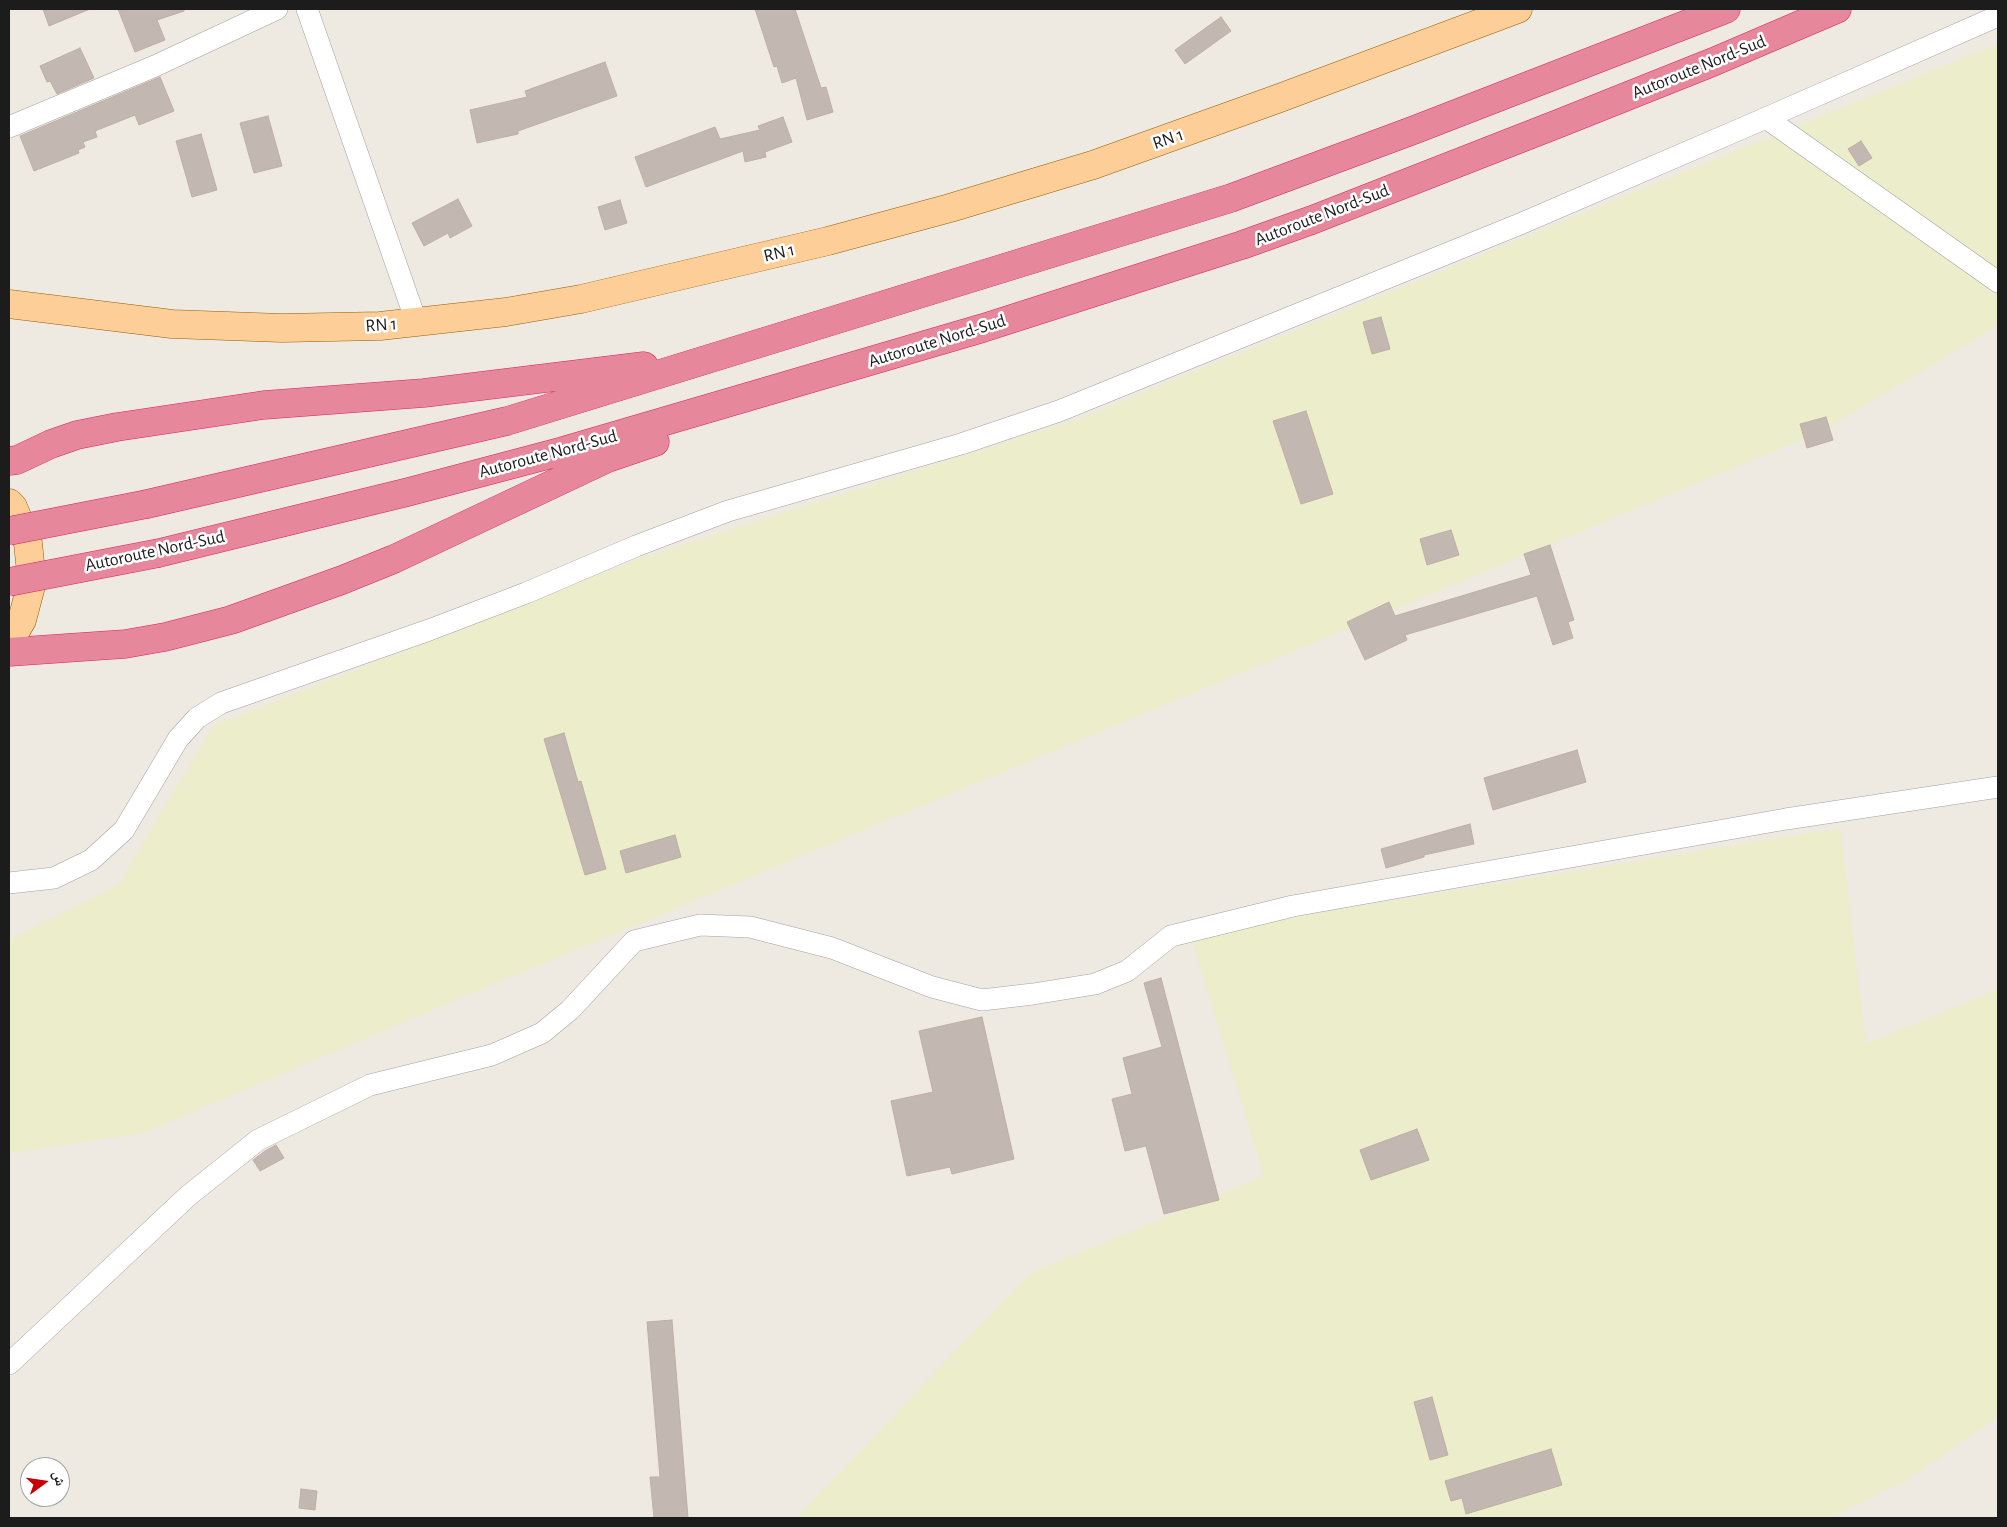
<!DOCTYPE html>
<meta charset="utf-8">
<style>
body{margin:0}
#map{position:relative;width:2007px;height:1527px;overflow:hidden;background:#eee9e1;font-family:"Alegreya Sans","Noto Naskh Arabic",sans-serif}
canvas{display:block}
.frame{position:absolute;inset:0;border:10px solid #1c1c1c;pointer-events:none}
.north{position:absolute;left:20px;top:1457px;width:50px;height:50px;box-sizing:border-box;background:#fff;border:1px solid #a4a4a4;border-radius:50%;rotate:76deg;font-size:14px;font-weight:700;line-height:20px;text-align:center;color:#1c1c1c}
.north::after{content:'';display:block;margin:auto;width:18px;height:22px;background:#c80005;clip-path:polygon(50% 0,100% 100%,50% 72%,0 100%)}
</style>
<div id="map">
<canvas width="2007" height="1527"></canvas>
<div class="frame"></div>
<div class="north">ش</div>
</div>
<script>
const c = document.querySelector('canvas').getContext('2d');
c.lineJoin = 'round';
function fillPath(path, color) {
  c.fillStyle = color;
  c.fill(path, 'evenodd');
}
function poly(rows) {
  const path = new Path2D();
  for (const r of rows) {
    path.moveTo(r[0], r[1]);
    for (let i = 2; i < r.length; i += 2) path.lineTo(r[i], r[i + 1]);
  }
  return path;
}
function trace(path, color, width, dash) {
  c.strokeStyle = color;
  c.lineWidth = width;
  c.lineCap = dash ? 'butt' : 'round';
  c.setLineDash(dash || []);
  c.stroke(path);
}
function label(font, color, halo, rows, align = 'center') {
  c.font = font + ' "Alegreya Sans",sans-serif';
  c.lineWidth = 5;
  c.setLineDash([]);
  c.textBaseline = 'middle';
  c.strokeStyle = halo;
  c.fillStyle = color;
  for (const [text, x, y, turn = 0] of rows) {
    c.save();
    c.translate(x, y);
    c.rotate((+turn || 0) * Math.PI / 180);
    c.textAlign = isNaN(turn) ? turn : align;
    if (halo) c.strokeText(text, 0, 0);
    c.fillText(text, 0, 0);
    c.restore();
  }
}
const farmland = poly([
 [1998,44,1998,326,1818,433,456,1000,144,1133,11,1153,9,1147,9,940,118,885,213,726,641,558,1081,418],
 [1840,828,1866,1044,1998,989,1998,1417,1904,1482,1829,1518,796,1518,1029,1274,1264,1176,1190,934]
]);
const building = poly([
 [43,9,90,9,49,26,43,9],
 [118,9,184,9,184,11,157,20,165,40,135,52,118,9],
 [755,9,795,9,821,88,826,87,833,112,807,120,796,78,782,83,777,66,774,67,755,9],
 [1221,17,1231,31,1185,64,1175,50,1221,17],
 [80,48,94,78,57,94,50,81,47,82,40,66,80,48],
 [605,62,617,96,518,131,518,134,477,143,470,110,527,97,525,91,605,62],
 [160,77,174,111,139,125,135,115,95,131,97,137,83,142,85,147,78,150,79,153,34,171,20,136,160,77],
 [268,116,282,166,254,173,240,123,268,116],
 [783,117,792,142,765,152,766,157,745,162,743,151,646,187,635,157,715,127,720,139,760,130,758,126,783,117],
 [201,134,217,190,192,197,176,141,201,134],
 [1861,141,1872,158,1859,166,1848,149,1861,141],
 [458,199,472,226,450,238,448,233,424,246,412,223,458,199],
 [620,200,627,223,605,230,598,207,620,200],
 [1381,317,1390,349,1372,354,1363,322,1381,317],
 [1306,411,1333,494,1301,504,1273,421,1306,411],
 [1826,417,1833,440,1807,448,1800,424,1826,417],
 [1451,530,1459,555,1427,565,1420,539,1451,530],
 [1550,545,1574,620,1568,622,1573,638,1553,645,1537,596,1405,635,1407,640,1365,660,1347,622,1389,602,1395,616,1531,575,1524,554,1550,545],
 [564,733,578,782,581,781,606,869,585,875,544,739,564,733],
 [1577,750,1586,782,1493,810,1484,778,1577,750],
 [1470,824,1474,844,1424,855,1424,857,1386,868,1381,849,1470,824],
 [675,835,681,857,626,873,620,851,675,835],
 [1161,978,1219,1200,1164,1214,1146,1146,1125,1151,1112,1099,1132,1094,1123,1058,1162,1047,1144,983,1161,978],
 [982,1017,1014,1159,952,1174,950,1167,907,1176,891,1101,933,1092,919,1031,982,1017],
 [1417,1129,1429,1160,1371,1180,1360,1150,1417,1129],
 [276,1145,284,1158,260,1171,253,1160,265,1151,276,1145],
 [672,1320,688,1518,654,1518,650,1477,660,1477,647,1322,672,1320],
 [1432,1397,1448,1455,1430,1460,1414,1402,1432,1397],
 [1551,1449,1562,1485,1466,1514,1462,1498,1451,1501,1445,1481,1551,1449],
 [301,1489,317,1491,315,1510,299,1508,301,1489]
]);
const minor = poly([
 [307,9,416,321],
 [1766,118,1998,282],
 [9,127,155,66,277,9],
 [9,883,54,878,91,860,124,830,178,739,197,718,221,703,429,630,526,593,636,546,728,511,961,444,1059,411,1520,224,1766,118,1998,16],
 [9,1364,188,1196,258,1140,370,1085,492,1055,542,1033,570,1010,634,941,700,925,750,927,832,948,932,987,982,1000,1033,994,1095,984,1127,971,1171,936,1293,906,1786,819,1998,787]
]);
const primary = poly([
 [9,304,172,324,282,328,380,326,506,312,581,299,828,241,950,208,1093,165,1277,99,1518,9],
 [9,503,13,507,28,543,32,582,22,620,9,642]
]);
const motorway = poly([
 [9,461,17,460,51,444,77,435,117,427,264,405,424,393,644,366],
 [147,504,507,421,1231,198,1414,130,1726,9],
 [159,553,408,492,563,451,983,328,1242,245,1312,220,1560,123,1713,62,1837,9],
 [9,652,125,644,165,637,231,620,342,580,394,559,608,458,655,442]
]);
const motorwayBridge = poly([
 [9,531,147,504],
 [9,582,159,553]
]);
const streetNames = [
 ["Autoroute Nord-Sud",1699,67,-22],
 ["RN 1",1168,139,-19],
 ["Autoroute Nord-Sud",1322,215,-21],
 ["RN 1",779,253,-13],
 ["RN 1",381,325,-4],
 ["Autoroute Nord-Sud",937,341,-17],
 ["Autoroute Nord-Sud",548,454,-15],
 ["Autoroute Nord-Sud",155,551,-12]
];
fillPath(farmland, '#ecedcb');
fillPath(building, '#c2b8b1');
trace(building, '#bfafa3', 1);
trace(minor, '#a3a3a3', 22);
trace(primary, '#945f00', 29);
trace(motorway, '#d92165', 29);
trace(minor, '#fff', 21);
trace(primary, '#fdce97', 28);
trace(motorway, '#e7879b', 28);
trace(motorwayBridge, '#d92165', 29, []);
trace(motorwayBridge, '#e7879b', 28);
label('18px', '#1c1c1c', '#fff', streetNames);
</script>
